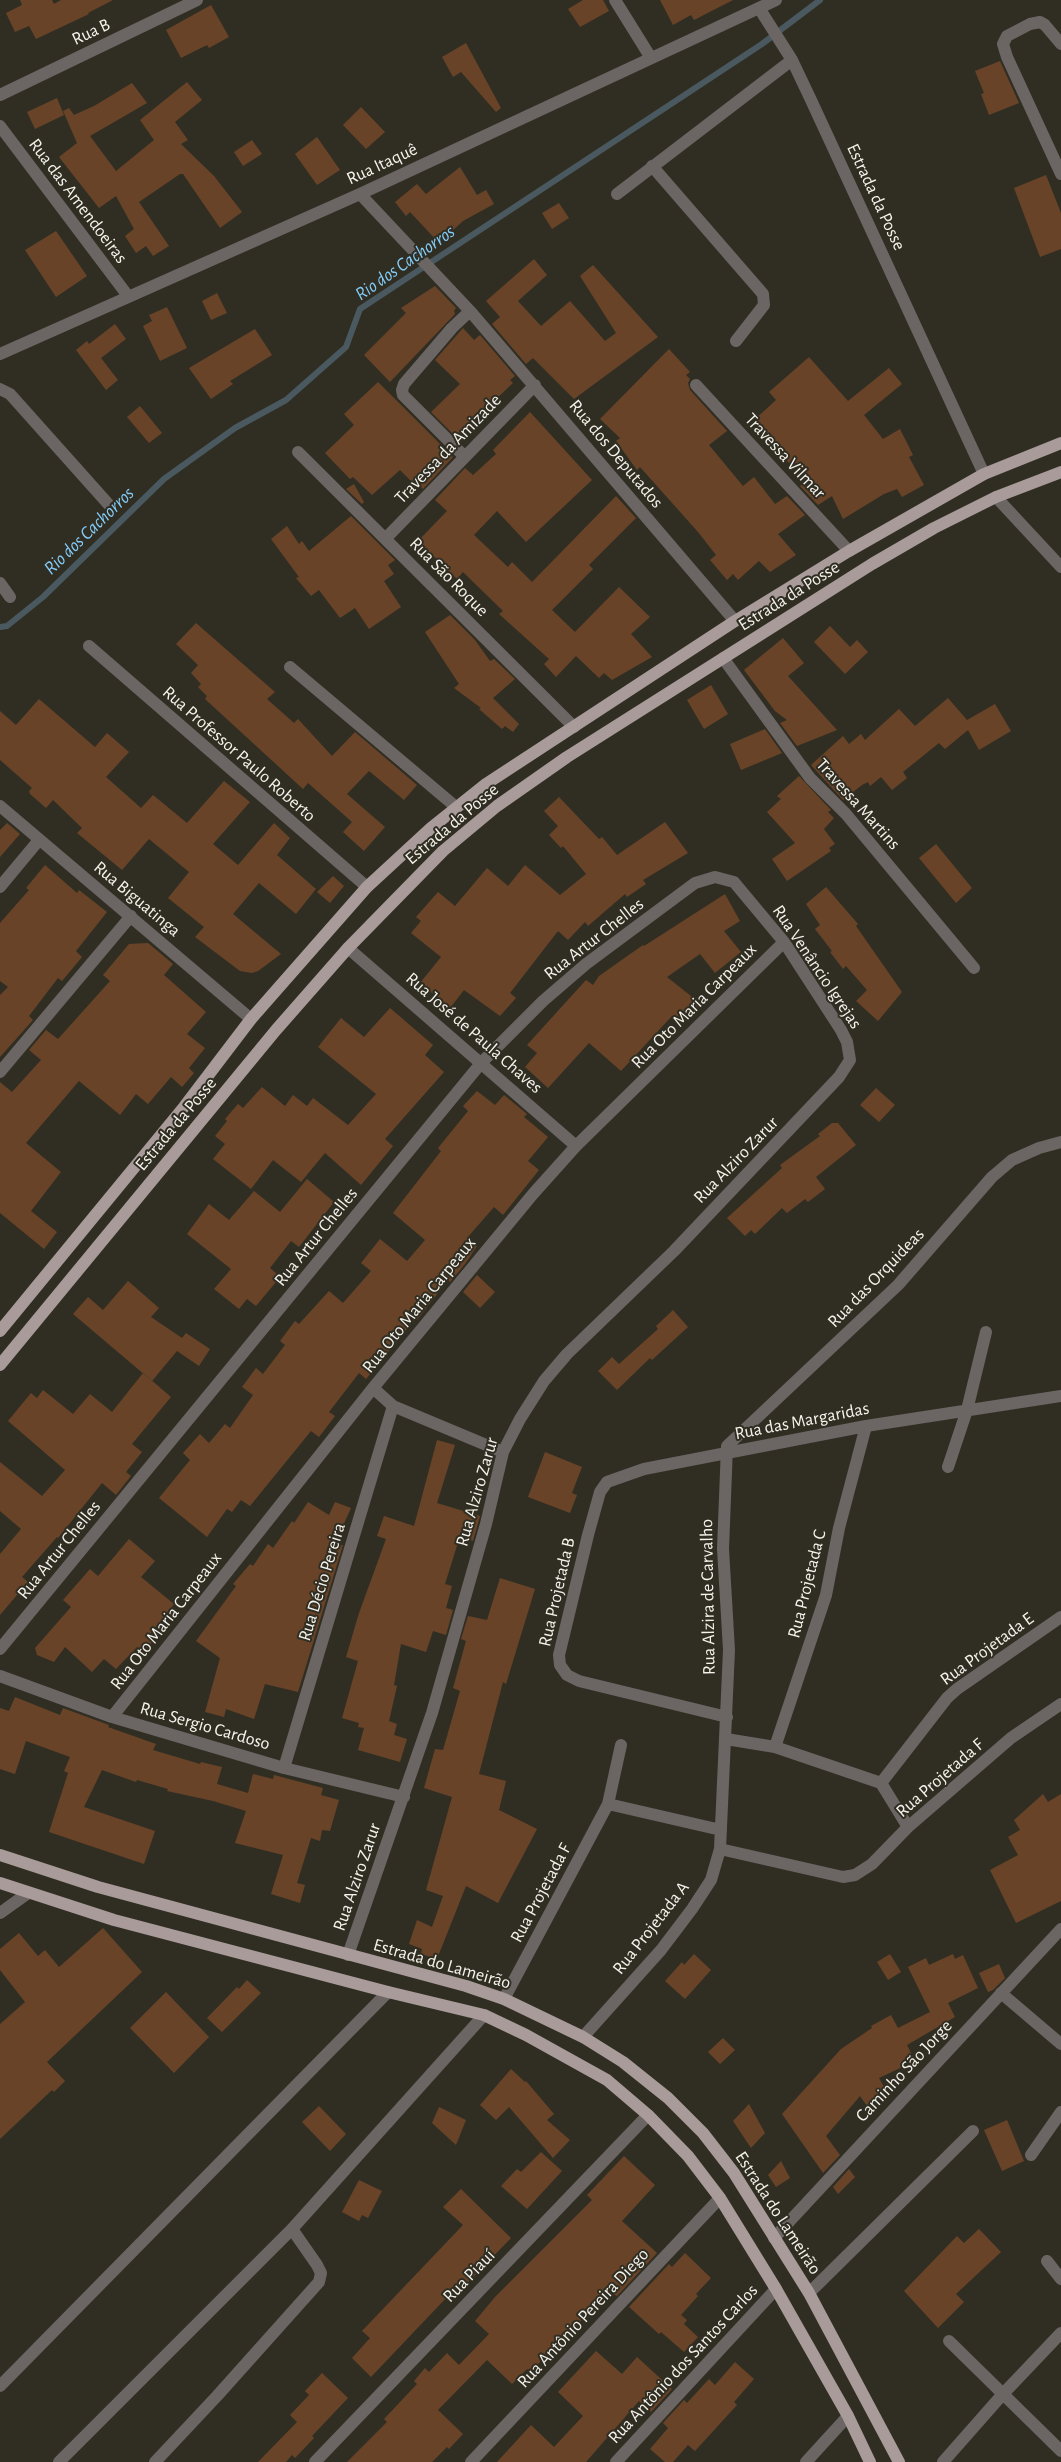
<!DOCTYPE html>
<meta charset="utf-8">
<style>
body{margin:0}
canvas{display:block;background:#302e23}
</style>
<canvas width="1061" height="2462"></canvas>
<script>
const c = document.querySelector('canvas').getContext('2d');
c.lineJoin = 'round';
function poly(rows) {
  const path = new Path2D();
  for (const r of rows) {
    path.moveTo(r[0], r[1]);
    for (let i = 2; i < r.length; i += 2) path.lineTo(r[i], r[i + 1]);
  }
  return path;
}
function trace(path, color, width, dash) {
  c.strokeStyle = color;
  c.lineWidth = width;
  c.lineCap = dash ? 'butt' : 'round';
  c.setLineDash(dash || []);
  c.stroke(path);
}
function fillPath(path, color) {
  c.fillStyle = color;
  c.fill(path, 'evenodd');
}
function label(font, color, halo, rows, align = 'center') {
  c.font = font + ' "Alegreya Sans",sans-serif';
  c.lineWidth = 4;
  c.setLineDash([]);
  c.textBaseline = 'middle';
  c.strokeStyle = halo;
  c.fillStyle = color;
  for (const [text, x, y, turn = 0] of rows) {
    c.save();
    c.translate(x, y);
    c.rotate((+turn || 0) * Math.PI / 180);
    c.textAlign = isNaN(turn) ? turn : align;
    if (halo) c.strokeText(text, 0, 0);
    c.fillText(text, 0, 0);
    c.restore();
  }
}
const stream = poly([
 [0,627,7,626,43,597,164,479,235,428,286,400,346,347,360,309,762,44,820,0]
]);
const building = poly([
 [20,0,52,0,54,4,61,0,113,0,88,13,89,14,36,39,29,26,15,32,6,13,22,5],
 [583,0,603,0,609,11,580,27,568,9],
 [660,0,733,0,694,20,691,15,673,25],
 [211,5,229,37,209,48,207,45,181,58,166,30],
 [466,43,501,108,496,112,461,72,453,77,442,57],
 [1000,61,1019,103,989,115,981,94,984,93,975,71],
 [187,82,202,100,175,122,188,140,181,144,214,176,242,212,220,228,183,174,180,174,139,202,169,246,153,256,146,246,136,253,125,236,134,229,116,196,99,208,59,157,77,143,63,111,69,108,74,115,94,106,132,83,147,103,90,136,116,171,154,140,140,120],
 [57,98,64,115,35,129,27,112],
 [361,107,385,132,366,149,343,125],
 [317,137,340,170,317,185,295,154],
 [252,140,262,154,243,166,234,152],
 [460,167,477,195,486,190,494,204,463,221,439,243,410,212,406,216,395,202,417,184,426,194],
 [1046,175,1061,213,1061,249,1040,257,1014,188],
 [559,203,569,218,552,229,542,213],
 [56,231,87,276,56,297,25,250],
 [534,259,547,275,518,301,541,326,570,301,605,341,616,333,580,276,593,265,658,337,574,399,533,358,526,364,492,324,500,317,486,301],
 [435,286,456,308,454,311,455,314,390,382,364,355,406,313,401,308],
 [217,293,227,313,211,320,202,301],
 [167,307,187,348,160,361,143,326,152,321,149,315],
 [115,324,126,339,101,358,118,380,106,390,76,350,87,341,89,344],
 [463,328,474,340,480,335,515,376,510,380,513,383,456,437,431,412,460,384,435,360],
 [255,329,272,355,230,381,233,384,211,399,189,368],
 [669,349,690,372,686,375,690,379,688,383,690,390,727,431,709,445,743,486,754,477,775,504,787,496,805,515,778,534,796,555,770,572,759,561,738,580,733,574,727,580,710,560,716,555,698,532,640,467,637,470,616,441,620,438,600,419],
 [809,357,848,401,889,368,902,384,864,415,883,439,900,429,913,455,909,457,924,485,902,497,897,489,884,494,843,519,832,496,818,505,800,486,806,482,752,422,776,400,769,392],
 [378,382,453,457,423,489,419,485,417,487,400,470,372,495,353,477,350,479,325,453,354,425,344,414],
 [140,406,162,433,149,443,127,417],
 [530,412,592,480,526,542,497,511,474,535,508,567,512,562,532,582,616,496,636,518,589,565,593,569,552,610,575,632,619,587,650,617,631,634,652,657,612,680,604,673,599,678,576,656,556,677,544,664,549,659,499,614,503,611,463,572,457,579,418,541,447,511,435,500,465,468,473,475,496,454,493,450],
 [354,484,364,502,362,504,346,489],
 [351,516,395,560,388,565,394,574,384,581,401,607,369,629,355,608,340,618,319,590,311,596,296,578,299,577,271,539,287,526,299,544,302,541,309,551],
 [450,615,475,640,490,661,494,659,515,679,493,698,519,724,513,732,505,726,502,729,479,709,481,708,454,688,459,684,425,632],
 [196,623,275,692,267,699,294,723,298,719,332,756,355,732,417,785,404,800,369,771,347,794,385,827,364,851,343,832,352,822,308,783,303,789,205,699,207,696,198,687,201,684,191,673,198,665,176,644],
 [830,626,850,647,857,640,868,652,845,674,814,642],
 [783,638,804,663,788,676,837,730,797,746,780,723,787,720,775,711,744,670],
 [711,685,728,714,704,729,687,700],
 [948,698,967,720,995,704,1011,731,979,750,968,730,945,749,939,743,903,772,907,778,892,790,881,777,870,786,868,782,862,785,843,800,811,765,843,736,849,744,861,734,865,740,899,709,915,726],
 [39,699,95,747,107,733,129,752,106,777,141,808,153,795,187,823,224,781,250,802,213,844,238,865,274,823,290,838,277,855,316,889,296,914,259,883,233,914,281,954,258,971,252,973,240,971,195,937,204,927,168,898,189,872,149,839,122,870,77,833,82,828,53,800,46,808,30,794,29,791,32,788,0,760,0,711,16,725],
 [765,729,782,753,741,770,730,744],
 [799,776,831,810,828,812,834,818,824,829,835,844,829,848,831,851,787,881,772,859,795,843,767,812,781,799,777,796],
 [559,797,599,839,602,837,617,855,665,822,688,853,643,880,646,884,627,897,625,894,588,926,585,922,568,940,558,931,510,993,516,998,500,1016,464,990,450,1008,420,983,441,957,411,933,421,921,416,917,438,892,455,906,487,868,508,886,525,865,560,895,586,874,563,846,561,848,549,835,558,826,544,811],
 [7,823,20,834,0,857,0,830],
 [936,844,972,888,956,903,919,858],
 [45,865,77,893,79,890,107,912,76,951,82,957,62,981,58,978,29,1016,33,1020,0,1057,0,995,8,987,0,981,0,923,29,890,26,888],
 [333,876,344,886,330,903,317,892],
 [826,887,858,924,856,926,902,992,878,1021,856,1001,867,990,846,966,843,969,830,952,832,951,815,929,820,925,806,904],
 [725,894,740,921,724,931,741,952,715,973,700,954,667,977,701,1004,681,1023,672,1016,621,1071,589,1043,548,1088,525,1067,537,1053,527,1045,586,980,593,985,599,976,643,945,644,946],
 [148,943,173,964,164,975,206,1012,187,1034,205,1048,189,1068,194,1073,182,1087,171,1077,148,1104,136,1094,120,1115,79,1081,26,1143,61,1172,31,1211,57,1232,44,1249,0,1213,0,1082,12,1092,41,1060,29,1050,46,1030,58,1039,110,981,103,975,129,944],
 [390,1008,433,1045,425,1055,444,1072,385,1139,393,1146,361,1185,325,1153,301,1182,273,1160,251,1189,213,1159,225,1144,215,1136,227,1121,225,1119,238,1104,243,1108,262,1087,285,1106,293,1095,307,1106,313,1098,348,1125,376,1094,318,1047,341,1018,364,1037],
 [876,1088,895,1105,879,1122,860,1105],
 [477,1091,495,1105,504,1095,527,1114,524,1117,548,1137,528,1161,539,1170,503,1215,494,1207,467,1238,477,1246,465,1264,450,1282,448,1280,417,1320,415,1319,366,1379,359,1373,329,1412,335,1416,319,1437,311,1431,250,1506,241,1500,232,1512,227,1509,207,1537,159,1498,190,1460,183,1453,200,1434,209,1443,225,1424,230,1428,253,1395,242,1387,256,1368,263,1374,285,1345,280,1341,295,1321,299,1324,329,1291,343,1303,371,1271,361,1263,380,1239,407,1261,425,1240,393,1213,441,1151,438,1148,468,1111,463,1106],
 [832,1123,838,1123,856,1145,816,1177,825,1189,808,1202,805,1199,787,1213,782,1208,755,1234,751,1230,745,1236,727,1218,782,1168,780,1165,820,1136,818,1134],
 [307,1179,334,1202,299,1247,291,1241,270,1268,278,1275,273,1280,276,1282,256,1306,247,1299,239,1309,214,1289,231,1269,187,1234,209,1204,229,1220,254,1191,280,1212],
 [477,1275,495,1292,480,1308,463,1292],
 [128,1281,159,1308,151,1317,182,1338,186,1333,210,1349,199,1366,177,1351,152,1381,73,1314,88,1297,103,1310],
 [673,1310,688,1327,652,1360,650,1358,617,1390,598,1371,612,1357,619,1364,658,1329,656,1326],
 [143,1373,171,1397,132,1444,142,1452,126,1472,131,1476,116,1495,102,1483,58,1538,57,1537,22,1577,28,1582,0,1615,0,1554,21,1529,0,1511,0,1462,42,1496,65,1470,8,1421,31,1393,37,1398,43,1390,73,1414,90,1394,112,1412],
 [437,1440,455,1445,437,1503,480,1516,473,1541,460,1536,445,1584,452,1586,446,1608,453,1610,446,1635,433,1631,426,1652,401,1644,394,1685,397,1686,389,1721,397,1724,394,1735,407,1739,400,1762,358,1750,364,1728,358,1727,359,1723,342,1718,358,1661,346,1657,359,1613,386,1539,377,1536,384,1516,414,1526],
 [545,1452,582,1467,572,1493,577,1495,570,1513,528,1497],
 [308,1502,329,1515,335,1502,351,1508,334,1545,343,1545,298,1692,265,1684,254,1719,226,1709,224,1717,205,1712,220,1658,196,1641,236,1586,233,1584,250,1564,253,1566,268,1544,273,1548,292,1521,294,1523],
 [129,1539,155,1561,141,1577,174,1604,150,1634,155,1639,144,1652,137,1647,116,1669,104,1659,92,1672,65,1647,54,1662,37,1655,35,1648,71,1607,63,1600,90,1569,98,1576],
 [500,1578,535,1589,506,1684,503,1682,479,1774,506,1781,499,1810,537,1829,498,1903,466,1886,437,1959,421,1954,422,1949,409,1944,417,1920,432,1927,443,1896,426,1890,452,1797,424,1788,435,1749,443,1750,460,1691,453,1688,466,1641,461,1639,468,1616,487,1620],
 [15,1697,60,1715,63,1708,109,1725,108,1727,156,1744,153,1750,200,1764,201,1762,222,1767,217,1784,248,1793,253,1774,273,1779,274,1775,323,1788,321,1795,339,1800,330,1831,322,1830,320,1841,311,1838,297,1883,305,1885,300,1903,271,1894,283,1855,235,1843,246,1811,213,1801,167,1791,168,1789,137,1780,136,1782,102,1770,84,1807,155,1831,144,1864,49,1832,68,1773,64,1771,70,1757,26,1741,15,1774,0,1769,0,1708,9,1711],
 [1043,1794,1048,1802,1061,1794,1061,1901,1016,1923,990,1870,1018,1855,1008,1837,1020,1830,1014,1820],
 [103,1928,142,1972,47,2062,65,2081,54,2092,52,2090,0,2139,0,2024,25,2002,0,1970,0,1949,19,1933,38,1956,45,1950,59,1967],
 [694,1954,711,1970,685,1999,665,1981,682,1962,684,1965],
 [890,1954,901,1972,888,1980,877,1962],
 [953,1954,955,1959,963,1955,978,1988,948,2003,955,2017,907,2045,915,2061,879,2078,887,2092,869,2109,860,2096,826,2136,840,2155,823,2173,782,2114,841,2049,872,2028,871,2026,891,2015,898,2028,930,2012,908,1967,926,1958,929,1965],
 [999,1964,1005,1978,993,1990,988,1992,979,1973],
 [247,1980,261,1993,222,2032,207,2018,237,1987,239,1989],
 [166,1992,209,2037,174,2073,130,2028],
 [723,2038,735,2050,720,2064,708,2052],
 [511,2069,525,2082,526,2081,554,2114,547,2120,570,2140,553,2158,509,2107,496,2120,480,2105],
 [749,2104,765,2133,751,2148,733,2121],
 [319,2106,346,2134,330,2151,302,2122],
 [439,2107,466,2120,456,2145,432,2123],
 [1007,2120,1024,2161,1002,2171,984,2130],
 [541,2152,562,2171,527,2209,501,2186,517,2169,521,2172],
 [624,2156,655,2185,622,2221,657,2253,617,2296,608,2291,551,2354,549,2352,531,2372,527,2369,512,2384,487,2360,438,2410,463,2434,449,2449,447,2447,432,2462,347,2462,387,2422,384,2419,417,2384,414,2381,425,2368,429,2372,447,2353,459,2365,489,2334,475,2321,495,2297,592,2200,587,2195],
 [781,2161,790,2178,776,2187,768,2175],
 [849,2169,855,2177,838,2194,833,2187],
 [359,2180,382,2191,368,2218,362,2215,359,2221,342,2212],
 [461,2189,511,2238,452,2299,448,2296,371,2377,352,2358,370,2338,362,2331,463,2225,443,2207],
 [979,2229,1001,2252,956,2294,964,2302,938,2328,904,2291,957,2236,964,2243],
 [685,2253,711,2278,696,2294,698,2296,681,2315,687,2320,684,2324,698,2337,684,2352,661,2332,659,2334,629,2307,669,2264,672,2267],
 [596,2351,622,2374,637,2357,672,2389,651,2412,639,2401,586,2462,497,2462,531,2425,554,2447,583,2416,558,2392],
 [735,2362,754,2379,734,2402,737,2405,695,2451,688,2445,673,2462,665,2462,650,2449,668,2428,663,2423,684,2400,687,2403,709,2379,715,2385],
 [322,2373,348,2398,312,2436,314,2438,295,2458,292,2455,286,2462,258,2462,297,2422,290,2415,309,2395,305,2391]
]);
const minor = poly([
 [615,0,651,58],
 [759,8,792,60,811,100,984,474],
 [1061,44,1045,25,1040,22,1030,24,1007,36,1003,44,1007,57,1061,174],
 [0,95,197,0],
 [0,126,128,296],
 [652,166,763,294,764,305,736,341],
 [360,194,470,311],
 [617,194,792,60],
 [0,354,360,194,776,0],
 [696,385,849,551],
 [0,389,10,394,110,506],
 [298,452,574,727],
 [464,456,403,395,402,390,404,384,452,328,470,311,735,621],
 [996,497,1061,567],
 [386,538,535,385],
 [0,583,10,597],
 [89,646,367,887],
 [723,658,810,778,846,814,974,968],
 [290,667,456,807],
 [0,806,251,1019],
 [0,887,39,840],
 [348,948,576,1146],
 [0,1072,131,916],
 [373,1388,393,1406,503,1452],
 [948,1467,967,1410,986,1332],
 [0,1649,482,1062,543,1001,586,964,695,883,715,877,734,882,784,942,841,1030,847,1042,850,1060,839,1077,674,1251,567,1354,544,1381,520,1419,503,1452,486,1524,432,1713,348,1955],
 [0,1676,112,1717,284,1768,404,1797],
 [112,1717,373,1388,533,1194,576,1146,784,942],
 [727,1717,579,1681,567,1675,560,1665,559,1655,588,1535,600,1492,607,1482,644,1469,866,1426,1061,1396],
 [726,1739,775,1747,881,1783,908,1827],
 [775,1747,826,1595,839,1528,866,1426],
 [284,1768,393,1406],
 [881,1783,947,1698,957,1689,1061,1617],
 [608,1804,721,1830],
 [720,1849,843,1877,855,1875,872,1864,908,1827,1011,1738,1061,1704],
 [0,1913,28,1893],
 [1001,1993,1061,2044],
 [504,1999,608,1804,621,1745],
 [583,2037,661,1950,692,1909,711,1880,720,1849,729,1650,723,1549,727,1446,898,1285,992,1177,1012,1160,1039,1148,1061,1142],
 [1031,2155,1061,2112],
 [774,2238,1061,1929],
 [1047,2261,1061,2279],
 [809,2293,973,2131],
 [949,2341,1061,2451],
 [0,2386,388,1992],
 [59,2462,292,2229,484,2015],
 [155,2462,217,2396,319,2282,321,2273,317,2265,292,2229],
 [315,2462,648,2115],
 [471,2462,720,2198],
 [616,2462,776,2289],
 [806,2462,848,2416],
 [943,2462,1002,2395,1061,2333]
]);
const major = poly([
 [0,1331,184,1107,251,1019,367,887,431,828,486,784,735,621,849,551,984,474,1061,443],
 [0,1365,276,1030,348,948,443,851,497,806,567,757,872,564,934,528,996,497,1061,472],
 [0,1855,98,1887,466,1986,504,1999,583,2037,623,2062,668,2098,703,2133,734,2173,809,2293,899,2462],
 [0,1883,114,1920,388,1992,484,2015,526,2035,607,2080,648,2115,688,2156,720,2198,776,2289,848,2416,870,2462]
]);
const streetNames = [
 ["Rua B",91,32,-25],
 ["Rua Itaquê",382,164,-25],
 ["Estrada da Posse",876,197,65],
 ["Rua das Amendoeiras",78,201,53],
 ["Travessa da Amizade",448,449,-46],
 ["Rua dos Deputados",616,454,50],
 ["Travessa Vilmar",785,456,47],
 ["Rua São Roque",449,577,45],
 ["Estrada da Posse",789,596,-32],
 ["Rua Professor Paulo Roberto",239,754,41],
 ["Travessa Martins",858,804,48],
 ["Estrada da Posse",452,824,-40],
 ["Rua Biguatinga",137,899,40],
 ["Rua Artur Chelles",594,939,-38],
 ["Rua Venâncio Igrejas",817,967,56],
 ["Rua Oto Maria Carpeaux",694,1006,-45],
 ["Rua José de Paula Chaves",474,1033,41],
 ["Estrada da Posse",176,1124,-50],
 ["Rua Alziro Zarur",736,1160,-46],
 ["Rua Artur Chelles",316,1237,-51],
 ["Rua das Orquideas",876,1278,-46],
 ["Rua Oto Maria Carpeaux",419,1305,-51],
 ["Rua das Margaridas",802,1421,-11],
 ["Rua Alziro Zarur",477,1492,-74],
 ["Rua Artur Chelles",59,1550,-51],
 ["Rua Décio Pereira",322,1582,-73],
 ["Rua Projetada C",807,1584,-76],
 ["Rua Projetada B",557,1592,-77],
 ["Rua Alzira de Carvalho",708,1597,-91],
 ["Rua Oto Maria Carpeaux",166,1621,-52],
 ["Rua Projetada E",987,1649,-36],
 ["Rua Sergio Cardoso",205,1726,16],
 ["Rua Projetada F",940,1778,-41],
 ["Rua Alziro Zarur",357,1877,-71],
 ["Rua Projetada F",541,1893,-62],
 ["Rua Projetada A",651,1928,-52],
 ["Estrada do Lameirão",442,1964,16],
 ["Caminho São Jorge",904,2071,-47],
 ["Estrada do Lameirão",778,2213,57],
 ["Rua Piauí",469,2276,-46],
 ["Rua Antônio Pereira Diego",583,2318,-47],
 ["Rua Antônio dos Santos Carlos",683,2364,-47]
];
const waterNames = [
 ["Rio dos Cachorros",405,263,-35],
 ["Rio dos Cachorros",89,531,-44]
];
trace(stream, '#4a5960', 6);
fillPath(building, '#684327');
trace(minor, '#6b6564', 12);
trace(major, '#a99b9a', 12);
label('18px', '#f5f3ec', '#302e23', streetNames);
label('italic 19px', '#84ccf8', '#302e23', waterNames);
</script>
